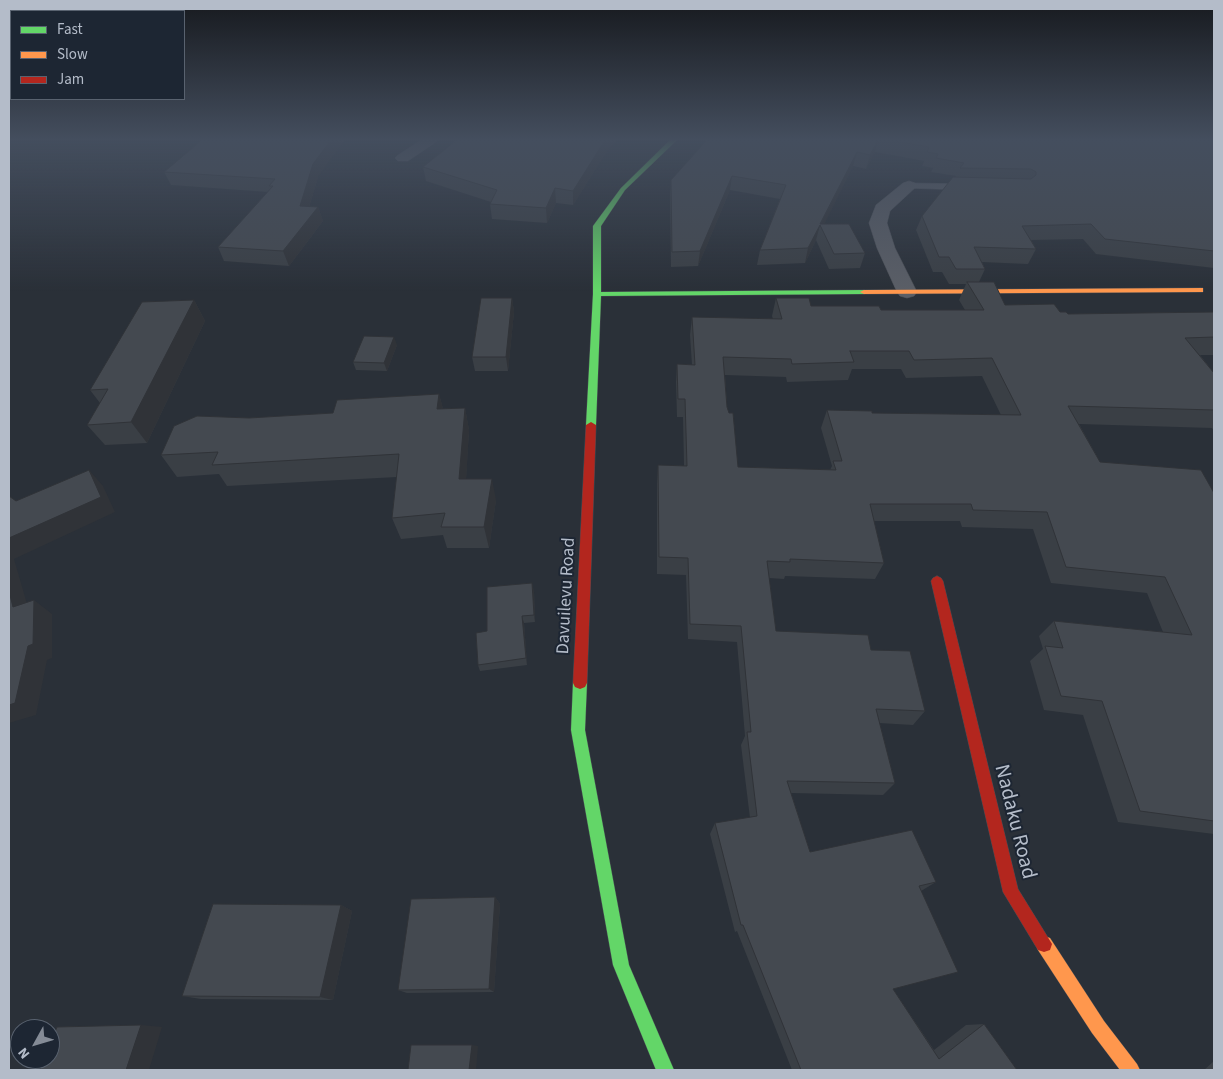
<!DOCTYPE html>
<style>
body{margin:0}
#map{position:relative;width:1223px;height:1079px;overflow:hidden;background:#2a3038;font-family:"Source Sans 3",sans-serif}
canvas{display:block}
.frame{position:absolute;inset:0;border:10px solid #b4bcc9;pointer-events:none}
.legend{position:absolute;left:10px;top:10px;width:175px;height:90px;box-sizing:border-box;background:#1d2633;border:1px solid #59626f;margin:0;padding:6px 9px;list-style:none;font-size:15px;color:#b4bcc9}
.legend li{display:flex;align-items:center;gap:10px;height:25px}
.legend b{width:25px;border:1px solid #59626f}
.north{position:absolute;left:10px;top:1019px;width:50px;height:50px;box-sizing:border-box;background:#1d2633;border:1px solid #59626f;border-radius:50%;rotate:231deg;font-size:14px;font-weight:700;line-height:20px;text-align:center;color:#b4bcc9}
.north::after{content:'';display:block;margin:auto;width:18px;height:22px;background:#848b96;clip-path:polygon(50% 0,100% 100%,50% 72%,0 100%)}
</style>
<div id="map">
<canvas width="1223" height="1079"></canvas>
<div class="frame"></div>
<ul class="legend">
<li><b style="height:6px;background:#63d668"></b>Fast</li>
<li><b style="height:6px;background:#ff974d"></b>Slow</li>
<li><b style="height:6px;background:#b3261e"></b>Jam</li>
</ul>
<div class="north">N</div>
</div>
<script>
const c = document.querySelector('canvas').getContext('2d');
c.lineJoin = 'round';
function poly(rows) {
  const path = new Path2D();
  for (const r of rows) {
    path.moveTo(r[0], r[1]);
    for (let i = 2; i < r.length; i += 2) path.lineTo(r[i], r[i + 1]);
  }
  return path;
}
function trace(path, color, width, dash) {
  c.strokeStyle = color;
  c.lineWidth = width;
  c.lineCap = dash ? 'butt' : 'round';
  c.setLineDash(dash || []);
  c.stroke(path);
}
function fillPath(path, color) {
  c.fillStyle = color;
  c.fill(path, 'evenodd');
}
function label(font, color, halo, rows, align = 'center') {
  c.font = font + ' "Source Sans 3",sans-serif';
  c.lineWidth = 4;
  c.setLineDash([]);
  c.textBaseline = 'middle';
  c.strokeStyle = halo;
  c.fillStyle = color;
  for (const [text, x, y, turn = 0] of rows) {
    c.save();
    c.translate(x, y);
    c.rotate((+turn || 0) * Math.PI / 180);
    c.textAlign = isNaN(turn) ? turn : align;
    if (halo) c.strokeText(text, 0, 0);
    c.fillText(text, 0, 0);
    c.restore();
  }
}
const lane = poly([
 [909,183,965,184,969,187,965,190,906,188,906,184,909,183]
]);
const street = poly([
 [421,140,439,140,408,161,398,161,395,158,398,155,421,140],
 [909,181,915,183,917,186,890,211,887,223,895,248,917,292,914,296,907,298,900,296,897,292,877,248,869,223,876,205,903,183,909,181]
]);
const fast = poly([
 [670,140,677,140,625,190,601,226,601,292,864,290,868,292,864,294,601,296,596,425,591,428,586,425,593,294,593,226,621,188,670,140],
 [580,677,585,679,587,683,585,730,629,965,674,1070,656,1070,613,965,571,730,573,683,575,679,580,677]
]);
const slow = poly([
 [1200,288,1203,288,1203,292,864,294,860,292,864,290,1200,288],
 [1044,936,1050,938,1104,1021,1137,1064,1140,1070,1120,1070,1092,1033,1038,950,1036,944,1038,938,1044,936]
]);
const jam = poly([
 [591,422,596,425,587,683,585,687,580,689,575,687,573,683,586,425,591,422],
 [937,576,941,578,943,581,1018,889,1052,944,1050,950,1044,952,1038,950,1003,892,931,581,933,578,937,576]
]);
const wall = poly([
 [457,140,617,140,607,151,573,205,556,203,547,223,492,219,490,204,491,202,426,181,423,167],
 [707,140,1214,140,1214,268,1096,254,1083,239,1031,240,1036,249,1028,264,982,262,985,269,979,282,1005,305,1060,312,1068,314,1214,312,1214,355,1200,355,1214,373,1214,431,1212,428,1079,424,1100,462,1214,493,1214,834,1118,822,1083,715,1044,710,1030,661,1043,649,1039,636,1054,621,1163,632,1147,593,1051,583,1033,529,962,527,960,521,874,521,884,563,875,579,785,576,784,579,769,578,776,631,871,650,925,711,913,725,879,723,895,783,883,795,791,793,810,852,936,882,921,891,893,989,934,1050,966,1025,984,1024,1017,1070,792,1070,737,931,735,932,710,834,715,823,750,818,741,745,745,736,737,642,688,639,686,575,657,574,657,483,658,465,684,466,683,417,677,417,676,382,677,364,692,365,690,335,692,317,773,319,772,316,776,298,811,306,881,310,965,310,959,300,966,284,949,284,942,272,933,272,916,230,922,216,956,176,931,172,933,168,922,166,924,161,875,152,866,169,853,166,824,224,865,253,860,268,829,269,816,240,805,263,757,265,760,250,780,199,730,190,698,266,671,267,670,194,671,180],
 [852,369,901,369,906,378,982,376,1001,415,872,413,827,410,821,428,832,466,830,470,738,467,727,407,725,375,786,377,787,382,848,380],
 [164,172,318,177,309,207,318,207,323,221,289,266,224,261,218,247,268,192,171,185],
 [512,298,514,312,508,371,475,371,472,357],
 [194,300,205,321,147,443,105,445,87,425,100,403,90,390],
 [397,345,387,371,356,370,353,362],
 [439,394,443,409,465,408,469,430,466,479,496,500,489,548,447,548,443,535,401,539,392,518,397,477,227,486,219,474,177,477,161,455,249,418,333,413],
 [534,591,535,622,524,623,527,665,480,671,478,665,487,631],
 [495,897,500,904,494,992,407,993,398,990],
 [341,905,352,911,333,1000,201,999,182,996],
 [1214,1061,1214,1070,1204,1070]
]);
const shadedWall = poly([
 [331,140,345,140,318,177,305,220,300,206,313,164],
 [605,140,617,140,607,151,573,205,573,191],
 [878,140,875,152,866,169,870,155],
 [857,152,853,166,822,229,820,225],
 [732,176,730,190,698,266,700,251],
 [555,188,556,203,547,223,546,208],
 [318,207,323,221,289,266,283,251],
 [820,225,816,240,805,263,808,248],
 [512,298,514,312,508,371,506,357],
 [194,300,205,321,147,443,131,422],
 [394,337,397,345,387,371,384,363],
 [439,394,445,416,437,409],
 [465,408,469,430,465,500,459,479],
 [89,470,103,486,115,512,14,559,32,621,13,607,9,591,9,538],
 [492,479,496,500,489,548,484,527],
 [532,583,534,591,535,622,534,615],
 [34,600,52,614,52,658,47,660,36,715,9,723,9,705],
 [522,616,524,623,527,665,526,658],
 [495,897,500,904,494,992,489,989],
 [341,905,352,911,333,1000,320,997],
 [141,1025,162,1027,149,1070,126,1070],
 [472,1045,478,1046,476,1070,469,1070]
]);
const building = poly([
 [202,140,331,140,313,164,300,206,318,207,283,251,218,247,273,186,269,186,275,179,164,172,202,140],
 [457,140,605,140,573,191,555,188,546,208,490,204,497,190,423,167,457,140],
 [707,140,878,140,870,155,857,152,820,224,849,224,865,253,834,254,820,225,808,248,760,250,786,185,732,176,700,251,672,252,671,180,707,140],
 [889,140,1214,140,1214,251,1105,239,1091,224,1022,226,1036,249,974,247,985,269,956,269,949,257,939,257,922,216,953,177,1031,179,1036,175,1036,172,1031,169,960,168,964,163,936,158,938,154,927,152,929,147,889,140],
 [967,282,994,282,1005,305,1054,304,1060,312,1066,312,1068,314,1214,312,1214,337,1185,338,1214,373,1214,410,1068,406,1100,462,1201,470,1214,493,1214,821,1140,811,1102,701,1061,696,1045,646,1063,648,1054,621,1192,635,1165,577,1066,567,1047,512,973,510,971,504,870,504,884,563,790,559,790,562,767,561,776,631,868,635,871,650,910,651,925,711,876,709,895,783,787,781,810,852,912,830,936,882,919,886,958,972,893,989,939,1059,984,1024,1017,1070,801,1070,743,925,741,925,715,823,757,816,747,732,751,732,741,626,690,624,688,558,659,557,658,465,687,466,685,399,678,399,677,364,695,365,692,317,782,319,776,298,809,298,811,306,879,306,881,310,984,310,967,282],
 [850,351,909,351,914,360,992,358,1021,415,872,413,872,411,827,410,842,461,833,461,836,470,738,467,733,413,729,413,727,407,723,357,791,359,792,364,854,362,850,351],
 [481,298,512,298,506,357,472,357,481,298],
 [194,300,131,422,87,425,108,389,90,390,142,302,194,300],
 [364,336,394,337,384,363,353,362,364,336],
 [439,394,437,409,465,408,459,479,492,479,484,527,441,527,445,513,392,518,399,454,212,465,218,452,161,455,174,426,197,416,249,418,333,413,337,400,439,394],
 [89,470,101,497,9,538,9,496,16,501,89,470],
 [532,583,534,615,522,616,526,658,478,665,476,633,487,631,487,587,532,583],
 [9,591,13,607,34,600,33,644,28,646,15,703,9,705,9,591],
 [495,897,489,989,398,990,411,899,495,897],
 [213,904,341,905,320,997,182,996,213,904],
 [141,1025,126,1070,40,1070,44,1059,50,1059,50,1044,57,1027,141,1025],
 [411,1045,472,1045,469,1070,408,1070,411,1045]
]);
const streetNames = [
 ["Davuilevu Road",567,596,-87]
];
const nearStreetnames = [
 ["Nadaku Road",1014,822,76]
];
trace(lane, '#484c53', 1);
trace(street, '#484c53', 1);
trace(fast, '#484c53', 1);
trace(slow, '#484c53', 1);
trace(jam, '#484c53', 1);
fillPath(lane, '#5a5e66');
fillPath(street, '#5a5e66');
fillPath(fast, '#63d668');
fillPath(slow, '#ff974d');
fillPath(jam, '#b3261e');
fillPath(wall, '#3a3f45');
fillPath(shadedWall, '#303338');
fillPath(building, '#444950');
trace(building, '#303338', 1);
const sky = c.createLinearGradient(0, 0, 0, 291);
sky.addColorStop(0, '#171a1f');
sky.addColorStop(0.48, '#444e5e');
sky.addColorStop(1, '#444e5e00');
c.fillStyle = sky;
c.fillRect(0, 0, 1223, 291);
label('18px', '#b4bcc9', '#1d2633', streetNames);
label('21px', '#b4bcc9', '#1d2633', nearStreetnames);
</script>
